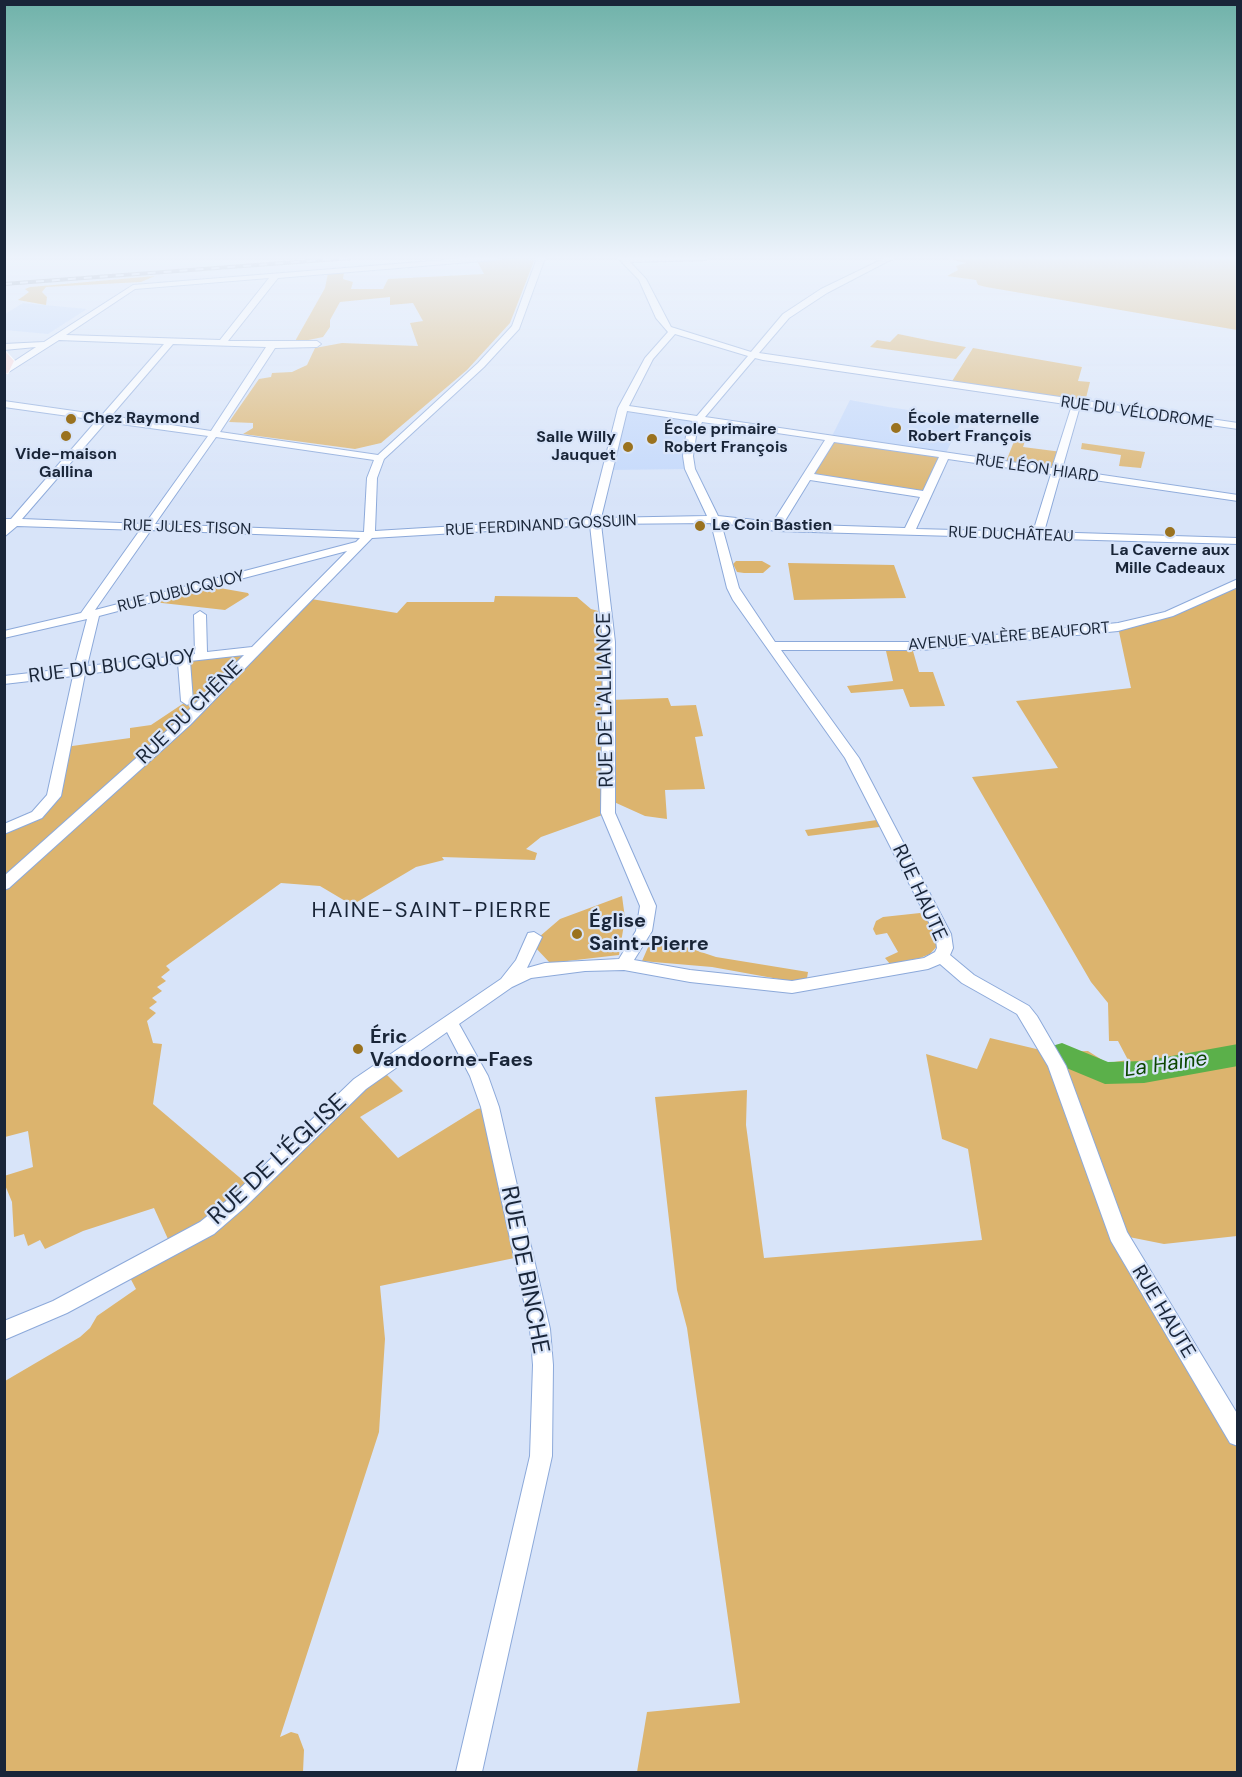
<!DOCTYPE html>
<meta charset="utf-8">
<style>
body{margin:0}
#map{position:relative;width:1242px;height:1777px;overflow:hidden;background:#d8e4f9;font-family:"DM Sans",sans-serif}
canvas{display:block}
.frame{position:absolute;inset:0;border:6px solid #192538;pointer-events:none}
</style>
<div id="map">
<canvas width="1242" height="1777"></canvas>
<div class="frame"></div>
</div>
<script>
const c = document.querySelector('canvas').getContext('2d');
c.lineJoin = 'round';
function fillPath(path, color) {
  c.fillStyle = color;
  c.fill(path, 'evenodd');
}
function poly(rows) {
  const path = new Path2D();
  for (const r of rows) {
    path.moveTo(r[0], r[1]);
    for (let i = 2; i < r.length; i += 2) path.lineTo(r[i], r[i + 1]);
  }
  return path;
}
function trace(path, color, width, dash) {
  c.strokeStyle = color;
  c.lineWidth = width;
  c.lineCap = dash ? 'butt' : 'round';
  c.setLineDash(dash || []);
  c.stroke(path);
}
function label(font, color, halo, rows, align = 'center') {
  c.font = font + ' "DM Sans",sans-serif';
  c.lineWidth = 4.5;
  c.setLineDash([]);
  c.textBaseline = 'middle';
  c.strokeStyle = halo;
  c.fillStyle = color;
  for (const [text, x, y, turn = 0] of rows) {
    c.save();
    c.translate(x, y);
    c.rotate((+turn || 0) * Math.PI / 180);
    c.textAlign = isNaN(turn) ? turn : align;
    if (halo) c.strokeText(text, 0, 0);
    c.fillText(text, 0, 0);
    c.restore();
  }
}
const built = poly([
 [23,303,87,309,48,334,5,330,5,314],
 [850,400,888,407,963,418,945,455,831,438],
 [623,408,699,419,695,424,690,469,607,470]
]);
const green = poly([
 [523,258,534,261,510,323,467,370,381,443,355,449,243,434,253,428,253,423,229,422,259,379,271,377,272,373,292,372,307,365,315,348,342,343,418,346,410,323,423,321,413,303,390,305,390,297,340,302,330,320,330,327,323,337,294,343,325,288,328,273,344,272,343,279,353,282,351,289,383,289,388,279,484,274,477,261],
 [946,258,1237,258,1237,330,986,287,978,285,976,280,947,276,958,270,956,266,966,263],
 [155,276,141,282,46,287,42,292,47,297,46,305,18,300,29,292,25,289,30,287],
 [898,334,932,341,966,347,956,359,870,347,877,340,890,342],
 [973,348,1082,367,1078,381,1090,382,1084,406,949,386],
 [831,438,945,455,926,495,807,476],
 [1015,439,1025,441,1023,447,1062,452,1056,472,1005,464],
 [1082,443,1145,452,1141,468,1119,466,1121,455,1081,449],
 [736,561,762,561,771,566,763,573,744,573,737,572,733,564],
 [788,563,894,565,906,598,794,600],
 [1237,582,1237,1236,1164,1244,1119,1235,1237,1436,1237,1772,637,1772,647,1712,740,1703,687,1328,677,1290,655,1097,747,1090,746,1125,764,1258,982,1240,968,1149,942,1139,926,1054,977,1069,990,1038,1049,1052,1088,1051,1107,1063,1128,1060,1118,1041,1109,1041,1108,1003,1091,982,972,777,1058,768,1016,701,1131,688,1118,627,1155,618],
 [213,584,214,587,248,593,249,595,225,610,153,602,154,600],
 [495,596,577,597,591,609,598,611,610,700,668,698,671,706,696,705,703,736,695,737,705,789,665,790,667,819,645,816,614,802,608,813,541,837,526,849,537,853,535,860,442,857,444,860,416,867,352,905,320,886,281,883,166,966,170,970,161,977,166,981,157,987,162,991,152,998,157,1002,149,1008,156,1013,147,1021,153,1043,162,1044,153,1104,252,1188,381,1069,403,1091,360,1117,398,1158,477,1109,490,1107,524,1256,380,1286,385,1339,379,1432,280,1737,291,1732,298,1734,304,1750,303,1772,5,1772,5,1381,80,1337,90,1328,97,1316,136,1289,127,1272,172,1248,154,1208,83,1231,45,1249,40,1240,28,1246,24,1234,14,1237,12,1202,5,1185,4,1176,33,1167,28,1131,5,1137,5,830,48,806,65,747,130,738,130,728,151,725,187,701,184,658,255,650,305,598,397,613,407,602,494,602],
 [886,651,913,651,919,672,933,672,945,706,910,707,903,689,851,693,847,686,893,681],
 [884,819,887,826,808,836,805,830],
 [622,896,625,918,619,955,550,963,534,946,539,937,560,919],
 [920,913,929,918,939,944,930,954,920,958,890,964,885,958,898,952,887,933,876,935,873,929,876,921,883,917],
 [653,936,716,957,808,972,806,984,712,967,642,961]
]);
const river = poly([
 [1062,1043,1108,1062,1144,1061,1238,1044,1238,1066,1144,1083,1105,1084,1052,1062,1048,1054,1052,1046,1062,1043]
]);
const minor = poly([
 [470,258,498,258,494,260,278,278,228,341,317,341,321,344,317,347,275,348,220,432,378,455,478,363,512,326,537,258,545,258,519,329,484,367,384,459,377,478,375,531,590,518,618,408,645,358,668,332,656,318,639,280,618,258,708,258,704,260,630,262,646,279,671,327,751,352,783,314,821,289,885,258,894,258,827,293,789,318,759,353,1238,423,1238,429,1080,406,1062,469,1238,495,1238,501,1060,475,1044,532,1238,538,1238,544,777,531,721,523,739,588,775,642,922,642,1118,623,1165,612,1238,579,1238,587,1173,616,1118,631,922,650,781,650,859,758,951,934,953,948,950,955,974,975,1029,1006,1037,1016,1066,1066,1127,1232,1238,1415,1238,1446,1230,1443,1111,1241,1048,1066,1017,1014,962,983,940,964,928,969,792,993,690,982,624,970,585,971,531,978,512,987,459,1024,488,1076,499,1107,550,1329,553,1365,552,1456,482,1772,456,1772,530,1456,533,1365,530,1329,481,1107,470,1076,447,1032,366,1089,244,1208,214,1234,67,1313,4,1340,4,1321,53,1301,200,1222,230,1198,354,1079,501,979,516,960,528,933,534,932,542,937,527,968,545,963,619,959,636,931,640,906,601,813,603,642,590,525,372,538,190,725,9,888,4,890,4,876,180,719,244,655,190,661,193,701,187,705,181,701,178,663,85,674,61,796,42,818,4,834,4,824,32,812,47,795,73,676,4,684,4,676,74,668,87,619,4,638,4,631,81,613,140,530,17,526,4,537,4,519,11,519,97,420,4,407,4,401,102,415,164,344,59,340,4,375,4,368,36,347,4,350,4,344,44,342,133,285,470,258],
 [269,278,220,340,66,335,135,289,269,278],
 [675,334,748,356,697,416,629,406,653,359,675,334],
 [173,344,266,347,211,431,111,416,173,344],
 [755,358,763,360,1072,405,1052,468,705,417,755,358],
 [627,411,693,421,686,436,683,456,685,469,707,516,601,518,627,411],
 [106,422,208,436,145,524,22,519,106,422],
 [702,422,825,440,773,522,718,516,695,469,693,456,696,436,702,422],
 [216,437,374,460,367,478,364,532,155,524,216,437],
 [834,442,939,457,923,491,814,474,834,442],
 [948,459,1051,474,1033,532,916,529,948,459],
 [810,480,920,497,905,528,783,524,810,480],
 [711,523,727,588,733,600,845,758,935,934,937,948,935,952,924,958,792,981,690,970,634,960,652,931,656,906,615,813,615,642,601,524,711,523],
 [151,530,360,538,356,542,95,610,151,530],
 [347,551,252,647,207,652,206,615,200,611,194,615,195,654,87,666,99,616,347,551]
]);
const major = poly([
 [4,350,14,361,8,373,4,374,4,350]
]);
const rail = poly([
 [4,284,350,258]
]);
const markers = [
 [71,419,6,"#9a721f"],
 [896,428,6,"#9a721f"],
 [66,436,6,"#9a721f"],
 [652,439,6,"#9a721f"],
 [628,447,6,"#9a721f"],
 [700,526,6,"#9a721f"],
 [1170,532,6,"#9a721f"],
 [577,934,6,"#9a721f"],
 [358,1049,6,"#9a721f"]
];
const farStreetnames = [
 ["RUE DU VÉLODROME",1137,413,8],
 ["RUE LÉON HIARD",1037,469,8],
 ["RUE FERDINAND GOSSUIN",541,526,-3],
 ["RUE JULES TISON",187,528,2],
 ["RUE DUCHÂTEAU",1011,535,2],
 ["RUE DUBUCQUOY",181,592,-14],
 ["AVENUE VALÈRE BEAUFORT",1009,637,-5]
];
const farPoinames = [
 ["Chez Raymond",83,419],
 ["École maternelle",908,419],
 ["Robert François",908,437],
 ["École primaire",664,430],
 ["Robert François",664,448],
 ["Salle Willy",616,438,"right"],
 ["Jauquet",616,456,"right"],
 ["Vide-maison",66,455,"center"],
 ["Gallina",66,473,"center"],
 ["Le Coin Bastien",712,526],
 ["La Caverne aux",1170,551,"center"],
 ["Mille Cadeaux",1170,569,"center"]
];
const streetNames = [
 ["RUE DU BUCQUOY",112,667,-7],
 ["RUE DE L'ALLIANCE",606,700,-91],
 ["RUE DU CHÊNE",190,713,-44],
 ["RUE HAUTE",919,893,65],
 ["RUE HAUTE",1163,1312,59]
];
const poiNames = [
 ["Église",589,922],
 ["Saint-Pierre",589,945],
 ["Éric",370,1038],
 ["Vandoorne-Faes",370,1061]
];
const waterNames = [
 ["La Haine",1166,1065,-8]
];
const quarterNames = [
 ["HAINE-SAINT-PIERRE",432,911]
];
const nearStreetnames = [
 ["RUE DE L'ÉGLISE",278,1160,-43],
 ["RUE DE BINCHE",524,1270,79]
];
fillPath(built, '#c3d8fb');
fillPath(green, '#dcb46e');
fillPath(river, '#5bb04a');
trace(minor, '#8ca9da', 2);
trace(major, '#fff', 2);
fillPath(minor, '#fff');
fillPath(major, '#fedcdc');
trace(rail, '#7a869a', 4);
trace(rail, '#d8e4f9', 2, [8]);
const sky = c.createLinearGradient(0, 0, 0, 506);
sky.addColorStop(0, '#6fb2a9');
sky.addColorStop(0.51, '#edf3fc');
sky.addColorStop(1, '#edf3fc00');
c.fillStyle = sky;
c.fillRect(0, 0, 1242, 506);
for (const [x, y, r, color] of markers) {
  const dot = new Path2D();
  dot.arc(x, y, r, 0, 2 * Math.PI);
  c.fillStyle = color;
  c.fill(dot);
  trace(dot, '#d8e4f9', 2);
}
label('16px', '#192538', '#d8e4f9', farStreetnames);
label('bold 16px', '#192538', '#d8e4f9', farPoinames, 'left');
label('20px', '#192538', '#d8e4f9', streetNames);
label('bold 20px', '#192538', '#d8e4f9', poiNames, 'left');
label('italic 21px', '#0c4700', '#d8e4f9', waterNames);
c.letterSpacing = '1.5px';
label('22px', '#192538', '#d8e4f9', quarterNames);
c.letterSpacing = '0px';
label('24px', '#192538', '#d8e4f9', nearStreetnames);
</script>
